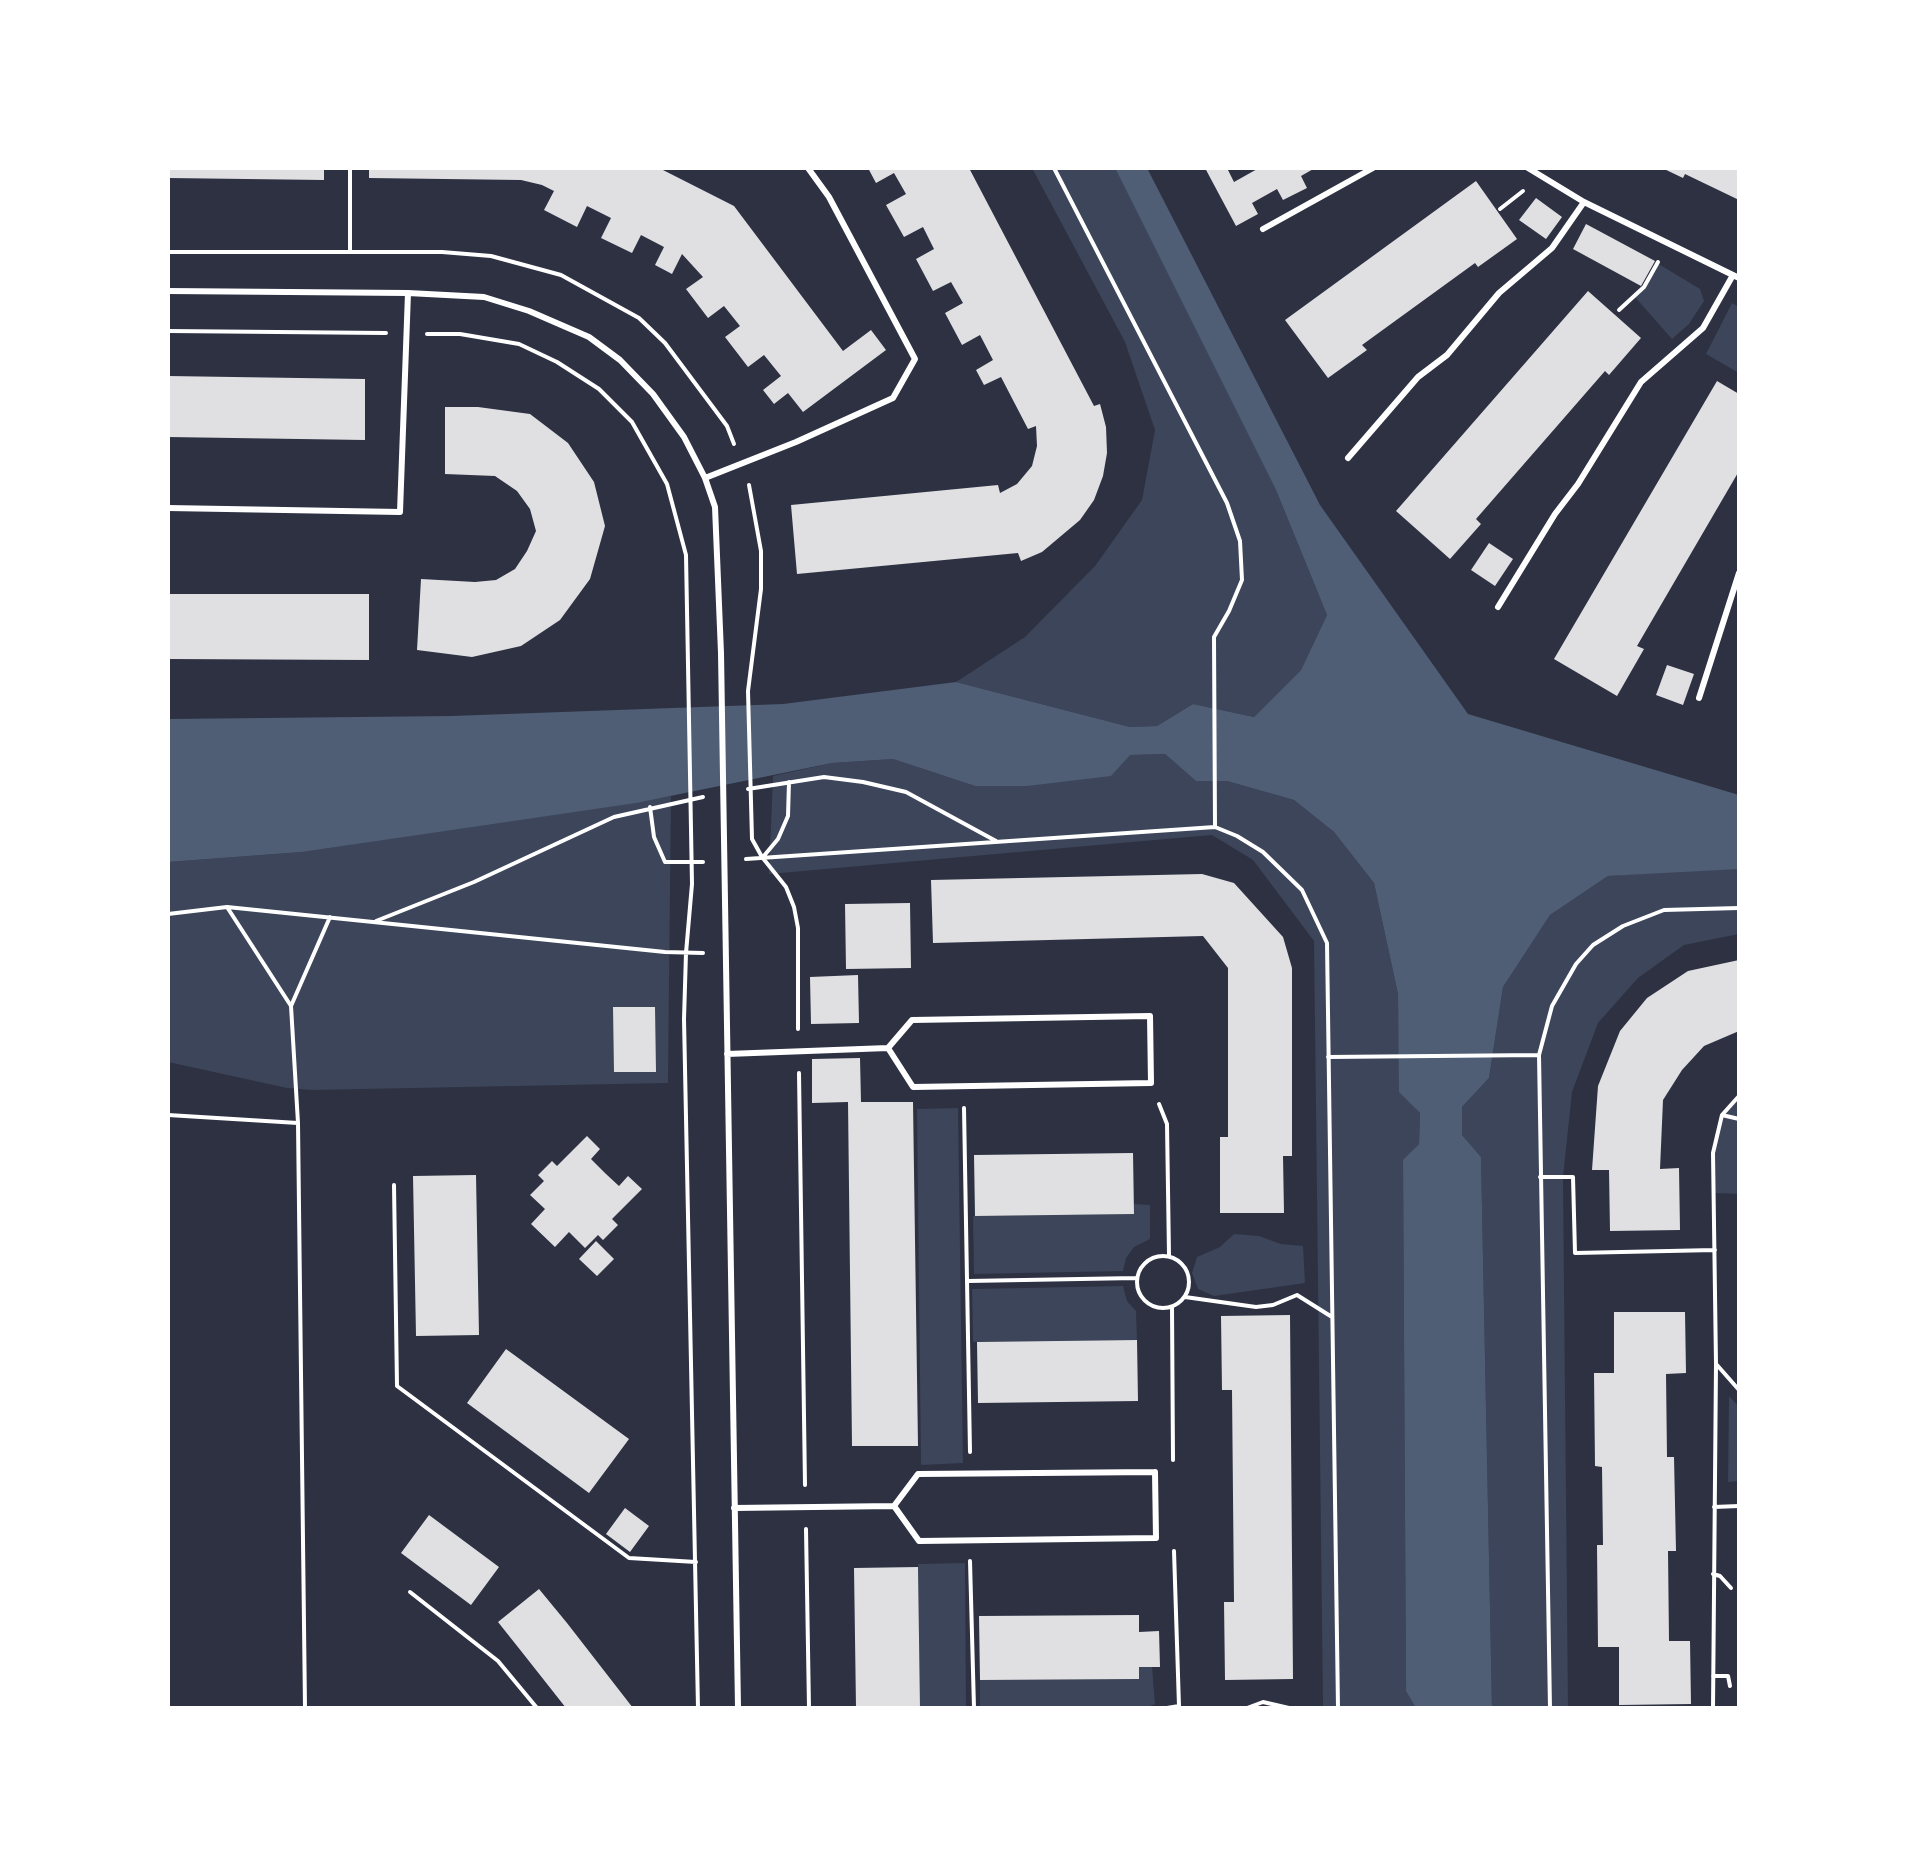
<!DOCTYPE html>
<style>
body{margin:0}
#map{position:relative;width:1907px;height:1876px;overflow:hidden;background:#2d3142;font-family:Inter,sans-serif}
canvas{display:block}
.frame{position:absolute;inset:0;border:170px solid #fff;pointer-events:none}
</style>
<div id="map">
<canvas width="1907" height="1876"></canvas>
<div class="frame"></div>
</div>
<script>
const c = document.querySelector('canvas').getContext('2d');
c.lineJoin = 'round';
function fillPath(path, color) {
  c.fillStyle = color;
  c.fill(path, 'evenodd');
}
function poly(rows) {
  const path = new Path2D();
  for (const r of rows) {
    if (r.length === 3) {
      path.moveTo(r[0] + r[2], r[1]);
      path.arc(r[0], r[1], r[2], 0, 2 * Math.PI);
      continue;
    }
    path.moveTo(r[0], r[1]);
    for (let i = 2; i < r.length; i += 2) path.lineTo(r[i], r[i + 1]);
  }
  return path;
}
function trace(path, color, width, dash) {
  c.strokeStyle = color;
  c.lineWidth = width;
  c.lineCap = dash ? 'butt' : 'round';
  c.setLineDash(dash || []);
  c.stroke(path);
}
const green = poly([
 [1032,168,1115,168,1276,490,1327,615,1301,670,1254,717,1193,704,1157,726,1130,727,956,682,1025,637,1095,566,1142,500,1155,430,1125,342],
 [1657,263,1700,289,1704,301,1689,324,1672,339,1634,296,1644,287],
 [1732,303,1739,307,1739,373,1706,354],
 [1165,754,1196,781,1227,781,1294,800,1334,832,1374,883,1398,994,1400,1092,1420,1113,1419,1144,1403,1161,1406,1690,1416,1708,1323,1708,1314,941,1253,860,1212,835,769,874,773,776,832,763,893,759,975,786,1129,755],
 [671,796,668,1083,312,1090,287,1088,168,1062,168,862,302,852],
 [1729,868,1739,869,1739,934,1684,945,1638,978,1598,1023,1572,1092,1563,1177,1568,1708,1492,1708,1481,1157,1462,1135,1462,1107,1489,1078,1503,987,1550,915,1608,876],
 [1739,1096,1739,1194,1714,1193,1713,1153,1722,1115],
 [958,1108,963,1463,921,1465,917,1109],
 [1134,1204,1150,1205,1150,1239,1134,1247,1126,1258,1123,1271,974,1274,973,1216,1133,1214],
 [1234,1234,1259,1236,1281,1244,1303,1246,1305,1283,1214,1296,1198,1289,1192,1273,1197,1257,1220,1247],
 [1123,1286,1127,1301,1136,1311,1137,1340,973,1342,972,1289],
 [1729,1396,1739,1407,1739,1481,1728,1482],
 [965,1563,966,1708,920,1708,918,1564],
 [1139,1667,1152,1667,1155,1704,1146,1708,980,1708,980,1680,1139,1679]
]);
const water = poly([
 [1115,168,1147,168,1320,505,1468,714,1739,795,1739,869,1608,876,1550,915,1503,987,1489,1078,1462,1107,1462,1135,1481,1157,1492,1708,1416,1708,1406,1691,1403,1160,1419,1144,1420,1113,1399,1092,1398,994,1374,883,1334,832,1294,800,1227,781,1196,781,1165,754,1130,755,1111,776,1027,786,975,786,893,759,832,763,636,803,302,852,168,862,168,719,451,716,783,704,956,682,1130,727,1157,726,1193,704,1254,717,1301,670,1327,615,1276,490]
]);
const building = poly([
 [168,168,324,168,324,180,168,178],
 [369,168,659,168,734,206,843,351,871,330,886,350,803,412,788,393,774,404,763,390,781,376,764,355,748,367,725,337,740,326,724,306,708,318,686,289,703,277,682,254,672,274,655,265,664,247,641,235,632,253,601,238,611,218,587,206,577,227,544,210,554,191,542,185,521,180,369,178],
 [868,168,969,168,1094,406,1100,404,1106,427,1107,453,1103,476,1094,500,1080,520,1042,552,1021,561,1018,553,797,574,791,505,998,485,1000,493,1017,484,1032,466,1037,446,1036,426,1028,429,1001,377,984,385,976,370,993,360,980,335,962,345,945,313,963,303,951,282,933,291,916,259,934,249,923,227,904,237,886,205,906,194,894,173,876,183],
 [1205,168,1227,168,1234,182,1259,168,1315,168,1301,176,1307,188,1283,200,1277,189,1252,203,1258,214,1236,226],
 [1662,168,1739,168,1739,200,1685,174,1683,178],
 [1476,181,1517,239,1478,267,1475,263,1362,345,1367,350,1328,378,1285,320],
 [1536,198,1562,217,1546,239,1519,220],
 [1586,224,1655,261,1641,286,1573,249],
 [1588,291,1641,338,1609,375,1605,371,1476,519,1481,524,1450,559,1396,511],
 [168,376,365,379,365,440,168,437],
 [1717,381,1739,394,1739,471,1637,646,1644,649,1617,696,1554,659],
 [445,407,478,407,530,414,568,443,594,482,605,526,590,579,560,620,521,646,472,657,417,650,421,579,475,582,496,580,515,569,527,551,536,531,530,509,517,491,495,476,445,474],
 [1489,543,1513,559,1495,586,1471,570],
 [168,594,369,594,369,660,168,659],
 [1667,665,1694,674,1683,705,1656,695],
 [1202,874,1234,883,1283,937,1292,968,1292,1156,1283,1156,1284,1213,1220,1213,1220,1137,1228,1137,1228,968,1203,936,933,943,931,880],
 [910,903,911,968,846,969,845,904],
 [1739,960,1739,1031,1704,1046,1682,1070,1663,1100,1660,1169,1679,1168,1680,1230,1610,1231,1609,1170,1592,1170,1598,1086,1620,1031,1647,998,1688,971],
 [858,975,859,1023,811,1024,810,977],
 [613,1007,655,1007,656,1072,614,1072],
 [860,1058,861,1102,913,1102,918,1446,852,1446,848,1102,812,1103,812,1059],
 [587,1136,600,1149,591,1159,606,1174,619,1186,628,1176,642,1189,612,1219,618,1225,603,1240,598,1235,585,1248,569,1232,555,1247,531,1224,545,1209,530,1195,544,1181,538,1175,552,1161,557,1166],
 [1133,1153,1134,1214,975,1216,974,1155],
 [476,1175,479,1335,416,1336,413,1176],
 [596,1241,614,1259,597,1276,579,1259],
 [1614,1312,1685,1312,1686,1373,1666,1374,1667,1457,1674,1457,1676,1551,1668,1551,1669,1641,1690,1641,1691,1704,1619,1705,1619,1647,1598,1647,1597,1545,1603,1545,1602,1467,1595,1466,1594,1373,1614,1373],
 [1290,1315,1293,1679,1225,1680,1224,1602,1234,1602,1232,1390,1222,1390,1221,1316],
 [1137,1340,1138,1401,978,1403,977,1342],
 [506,1349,629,1439,589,1493,467,1403],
 [625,1508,649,1526,630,1552,606,1534],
 [429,1515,499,1567,471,1605,401,1553],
 [918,1567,920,1708,856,1708,854,1568],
 [539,1589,567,1623,633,1708,566,1708,525,1656,498,1622],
 [1139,1615,1139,1632,1159,1631,1160,1667,1139,1667,1139,1679,980,1680,979,1616]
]);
const path = poly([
 [1054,168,1227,503,1240,541,1242,580,1229,611,1214,637,1215,827],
 [1500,209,1523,191],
 [168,252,442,252,491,256,561,275,639,318,665,343,727,426,734,444],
 [350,252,350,168],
 [1619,310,1644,287,1658,262],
 [168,331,386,333],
 [427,334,460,334,519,344,557,362,599,389,632,422,667,484,686,555,692,884,686,953,684,1019,698,1708],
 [749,485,761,551,761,589,748,691,752,839,762,857,786,887,794,907,798,928,798,1029],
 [748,789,824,777,863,782,906,792,996,841],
 [650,807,654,837,665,862,703,862],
 [763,857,778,839,788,816,789,782],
 [746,859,1215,827,1237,836,1263,852,1302,890,1327,943,1338,1708],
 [227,907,291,1006],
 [168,914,227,907,665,952,703,953],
 [376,921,474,882,614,817,703,797],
 [1328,1057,1539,1055],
 [799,1073,805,1485],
 [1159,1104,1167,1124,1169,1255],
 [964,1108,970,1452],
 [168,1115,298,1123],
 [1722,1115,1739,1119],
 [1540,1177,1573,1177,1575,1253,1715,1250],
 [394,1185,397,1386,629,1558,696,1562],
 [1163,1282,26],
 [968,1281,1136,1278],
 [1185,1297,1256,1307,1273,1305,1297,1295,1332,1317],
 [1172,1308,1173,1460],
 [1717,1365,1739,1390],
 [1714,1507,1739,1506],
 [806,1529,809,1708],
 [970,1561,974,1708],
 [1713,1574,1720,1576,1731,1588],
 [410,1592,498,1661,537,1708],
 [1713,1676,1728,1676,1730,1686],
 [305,1708,298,1123,291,1006,330,917],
 [1167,1708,1179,1706,1174,1551],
 [1247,1708,1263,1702,1289,1708],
 [1550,1708,1539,1055,1552,1006,1576,964,1593,945,1623,926,1664,910,1739,908],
 [1713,1708,1716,1364,1713,1153,1722,1115,1739,1096]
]);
const minor = poly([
 [1528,168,1584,202,1739,278],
 [1263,229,1373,168],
 [168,291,408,293,484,297,529,311,589,337,620,360,653,394,684,437,705,478,715,507,721,653,738,1708],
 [1348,458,1418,377,1447,355,1499,293,1552,248,1584,202],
 [705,478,796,442,893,398,915,359,829,197,808,168],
 [168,508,400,512,408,293],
 [1498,607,1555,514,1578,484,1641,382,1703,328,1733,275],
 [1699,698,1739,573],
 [727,1054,888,1048,912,1020,1150,1016,1151,1083,913,1087,888,1048],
 [1155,1472,1156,1538,919,1541,894,1506,918,1474,1155,1472],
 [734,1508,894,1506]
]);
fillPath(green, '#3c4559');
fillPath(water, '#4f5d75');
fillPath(building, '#e0e0e3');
trace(path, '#fff', 4);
trace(minor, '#fff', 6);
</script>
